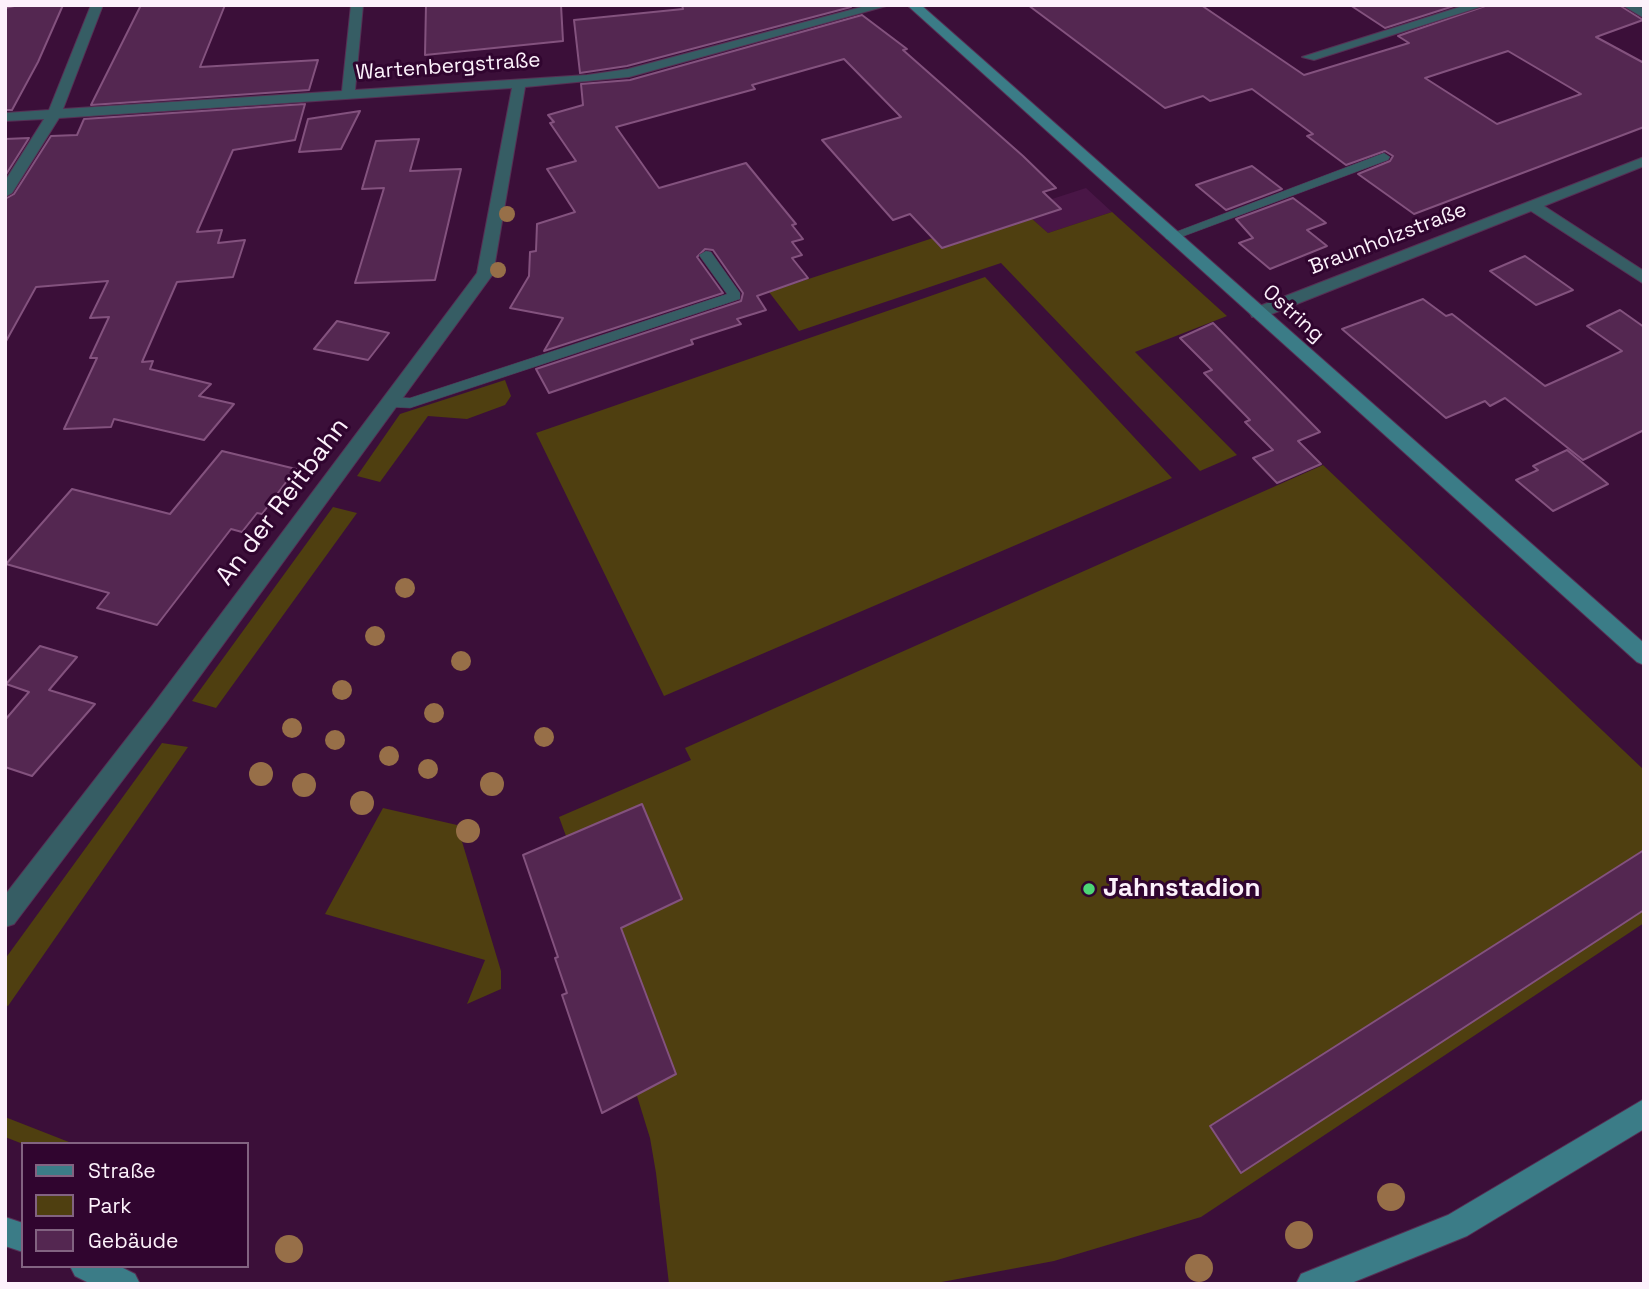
<!DOCTYPE html>
<meta charset="utf-8">
<style>
body{margin:0}
#map{position:relative;width:1649px;height:1289px;overflow:hidden;background:#3b0f39;font-family:"Space Grotesk",sans-serif}
canvas{display:block}
.frame{position:absolute;inset:0;border:7px solid #fcf1fb;pointer-events:none}
.legend{position:absolute;left:21px;top:1142px;width:228px;height:126px;box-sizing:border-box;background:#30052f;border:2px solid #826381;margin:0;padding:9px 12px;list-style:none;font-size:21px;color:#fcf1fb}
.legend li{display:flex;align-items:center;gap:14px;height:35px}
.legend b{width:35px;border:2px solid #826381}
</style>
<div id="map">
<canvas width="1649" height="1289"></canvas>
<div class="frame"></div>
<ul class="legend">
<li><b style="height:9px;background:#3b7c87"></b>Straße</li>
<li><b style="height:19px;background:#4f3f10"></b>Park</li>
<li><b style="height:19px;background:#542751"></b>Gebäude</li>
</ul>
</div>
<script>
const c = document.querySelector('canvas').getContext('2d');
c.lineJoin = 'round';
function fillPath(path, color) {
  c.fillStyle = color;
  c.fill(path, 'evenodd');
}
function poly(rows) {
  const path = new Path2D();
  for (const r of rows) {
    path.moveTo(r[0], r[1]);
    for (let i = 2; i < r.length; i += 2) path.lineTo(r[i], r[i + 1]);
  }
  return path;
}
function trace(path, color, width, dash) {
  c.strokeStyle = color;
  c.lineWidth = width;
  c.lineCap = dash ? 'butt' : 'round';
  c.setLineDash(dash || []);
  c.stroke(path);
}
function label(font, color, halo, rows, align = 'center') {
  c.font = font + ' "Space Grotesk",sans-serif';
  c.lineWidth = 6;
  c.setLineDash([]);
  c.textBaseline = 'middle';
  c.strokeStyle = halo;
  c.fillStyle = color;
  for (const [text, x, y, turn = 0] of rows) {
    c.save();
    c.translate(x, y);
    c.rotate((+turn || 0) * Math.PI / 180);
    c.textAlign = isNaN(turn) ? turn : align;
    if (halo) c.strokeText(text, 0, 0);
    c.fillText(text, 0, 0);
    c.restore();
  }
}
const built = poly([
 [1086,188,1112,212,1048,233,1021,209]
]);
const green = poly([
 [1021,209,1048,233,1112,212,1227,316,1135,352,1237,455,1200,471,1001,263,799,331,769,292],
 [985,277,1172,478,664,696,536,433],
 [505,380,511,396,505,405,467,419,428,416,380,482,357,476,400,414],
 [1323,465,1644,770,1644,923,1201,1217,1054,1261,931,1284,669,1284,656,1173,650,1138,637,1096,602,1113,562,995,567,992,555,958,558,956,523,855,566,836,559,817,691,760,685,748],
 [333,507,357,513,216,708,192,701],
 [162,743,188,747,8,1006,5,1005,5,959],
 [383,808,457,825,501,971,501,989,467,1004,485,960,325,914],
 [5,1117,74,1144,23,1144,5,1137]
]);
const building = poly([
 [19,5,63,5,38,62,12,110,5,110,5,8,19,5],
 [141,5,225,5,200,67,318,60,309,90,91,105,141,5],
 [426,5,561,5,563,41,425,55,426,5],
 [682,5,848,5,851,7,627,66,580,73,574,20,683,9,682,5],
 [1028,5,1201,5,1304,75,1409,43,1398,36,1488,5,1619,5,1643,20,1596,37,1644,63,1644,127,1414,214,1358,174,1390,161,1393,156,1385,151,1346,165,1307,136,1313,134,1252,89,1210,101,1203,96,1165,108,1028,5],
 [1508,51,1581,94,1497,124,1425,78,1508,51],
 [1350,5,1457,5,1385,28,1350,5],
 [862,15,907,49,903,50,1023,156,1056,188,1043,192,1061,209,942,248,910,214,893,220,822,140,901,117,844,59,752,85,755,89,616,127,659,188,746,163,796,224,792,225,803,239,792,242,802,255,792,258,808,278,757,296,766,310,737,319,741,324,691,340,693,344,549,393,536,369,741,301,743,293,713,250,705,249,697,257,723,293,544,351,563,318,510,308,529,276,530,252,536,251,537,224,575,212,547,169,576,161,550,123,554,122,548,115,583,105,581,84,630,80,862,15],
 [305,104,295,140,233,150,197,232,222,230,218,243,245,240,233,277,177,282,142,362,153,361,150,369,211,384,199,396,234,404,204,440,114,419,111,427,64,429,97,358,90,358,109,317,90,318,108,281,36,287,5,343,5,199,14,194,51,136,77,135,84,119,305,104],
 [360,111,341,149,299,152,308,119,360,111],
 [29,138,5,176,5,139,29,138],
 [419,139,410,171,461,169,435,280,355,283,384,188,362,189,376,141,419,139],
 [1252,166,1282,189,1226,210,1196,185,1252,166],
 [1293,198,1326,223,1307,230,1327,246,1270,269,1239,243,1253,238,1236,219,1293,198],
 [1525,256,1573,290,1536,305,1490,271,1525,256],
 [1423,299,1446,316,1452,314,1545,386,1622,351,1587,326,1620,310,1644,327,1644,430,1583,460,1505,398,1490,406,1485,401,1446,418,1342,329,1423,299],
 [337,321,389,333,368,360,314,349,337,321],
 [1213,323,1320,432,1298,441,1321,464,1277,483,1253,458,1273,450,1245,422,1250,420,1204,373,1212,370,1180,338,1213,323],
 [1567,450,1608,484,1553,511,1516,480,1538,470,1533,466,1567,450],
 [222,451,296,469,262,514,257,513,242,532,231,529,157,625,97,608,109,593,6,564,72,489,170,514,222,451],
 [40,646,77,657,49,690,95,704,32,776,5,767,5,720,29,692,6,684,40,646],
 [642,804,682,899,621,928,676,1074,602,1113,562,995,567,993,555,958,558,957,523,855,642,804],
 [1644,850,1644,910,1241,1173,1210,1126,1644,850]
]);
const lane = poly([
 [1384,153,1390,157,1388,160,1176,239,1166,239,1165,236,1384,153],
 [706,251,711,252,740,293,740,299,410,408,391,407,384,402,391,397,410,398,727,294,699,255,706,251]
]);
const street = poly([
 [91,5,103,5,63,109,342,91,351,5,363,5,355,90,587,75,628,69,869,5,890,5,629,77,525,87,493,274,168,720,14,924,5,927,5,895,152,706,477,273,512,88,59,118,12,193,5,197,5,181,44,119,5,121,5,113,49,110,91,5],
 [1466,5,1486,5,1314,60,1302,57,1466,5],
 [1622,5,1637,5,1644,9,1644,18,1622,5],
 [1644,157,1644,166,1544,206,1644,271,1644,284,1531,211,1264,317,1252,317,1250,313,1252,309,1644,157]
]);
const secondary = poly([
 [907,5,921,5,1644,643,1644,665,1637,662,907,5],
 [1644,1099,1644,1129,1467,1236,1349,1284,1296,1284,1301,1274,1448,1215,1644,1099],
 [5,1217,23,1223,23,1252,5,1246,5,1217],
 [70,1266,119,1266,135,1274,140,1284,91,1284,75,1276,70,1266]
]);
const trees = [
 [507,214,8],
 [498,270,8],
 [405,588,10],
 [375,636,10],
 [461,661,10],
 [342,690,10],
 [434,713,10],
 [292,728,10],
 [544,737,10],
 [335,740,10],
 [389,756,10],
 [428,769,10],
 [261,774,12],
 [492,784,12],
 [304,785,12],
 [362,803,12],
 [468,831,12],
 [1391,1197,14],
 [1299,1235,14],
 [289,1249,14],
 [1199,1268,14]
];
const markers = [
 [1089,889,7,"#4cd676"]
];
const farStreetnames = [
 ["Wartenbergstraße",448,67,-4],
 ["Braunholzstraße",1388,239,-21],
 ["Ostring",1293,314,42]
];
const streetNames = [
 ["An der Reitbahn",283,502,-53]
];
const poiNames = [
 ["Jahnstadion",1103,889]
];
fillPath(built, '#491646');
fillPath(green, '#4f3f10');
fillPath(building, '#542751');
trace(building, '#83527e', 2);
trace(lane, '#562f54', 1);
trace(street, '#562f54', 2);
trace(secondary, '#562f54', 2);
fillPath(lane, '#365d64');
fillPath(street, '#365d64');
fillPath(secondary, '#3b7c87');
c.fillStyle = '#976f48';
for (const [x, y, r] of trees) {
  c.beginPath();
  c.arc(x, y, r, 0, 2 * Math.PI);
  c.fill();
}
for (const [x, y, r, color] of markers) {
  const dot = new Path2D();
  dot.arc(x, y, r, 0, 2 * Math.PI);
  c.fillStyle = color;
  c.fill(dot);
  trace(dot, '#30052f', 2.5);
}
label('21px', '#fcf1fb', '#30052f', farStreetnames);
label('26px', '#fcf1fb', '#30052f', streetNames);
label('bold 26px', '#fcf1fb', '#30052f', poiNames, 'left');
</script>
